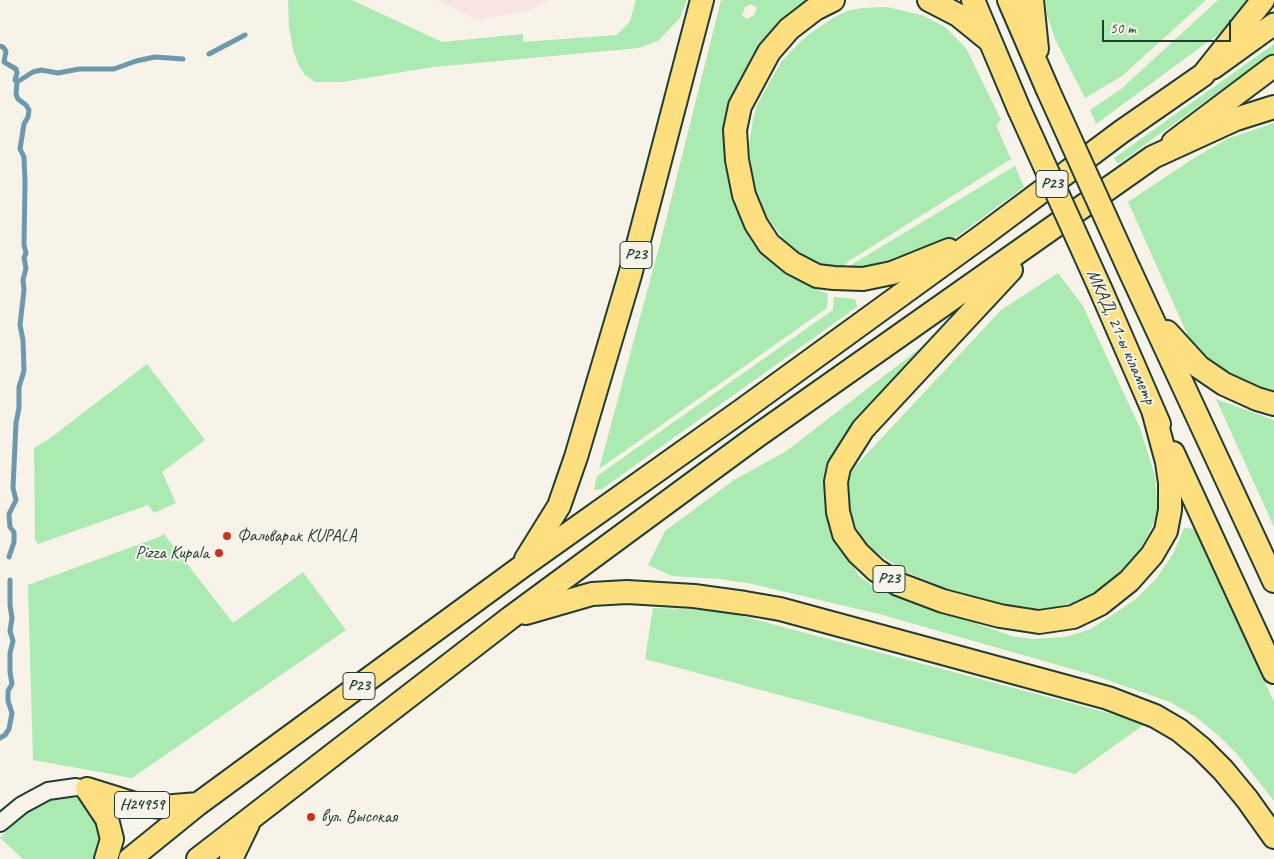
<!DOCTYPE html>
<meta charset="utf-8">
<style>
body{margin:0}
#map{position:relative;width:1274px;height:859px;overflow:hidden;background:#f7f3e8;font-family:Caveat,sans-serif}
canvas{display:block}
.scale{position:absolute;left:1102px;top:20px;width:129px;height:22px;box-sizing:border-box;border:2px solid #1f3d34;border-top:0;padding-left:6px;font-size:15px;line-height:18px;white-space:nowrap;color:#1f3d34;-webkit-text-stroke:4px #f7f3e8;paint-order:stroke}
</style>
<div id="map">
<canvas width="1274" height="859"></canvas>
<div class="scale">50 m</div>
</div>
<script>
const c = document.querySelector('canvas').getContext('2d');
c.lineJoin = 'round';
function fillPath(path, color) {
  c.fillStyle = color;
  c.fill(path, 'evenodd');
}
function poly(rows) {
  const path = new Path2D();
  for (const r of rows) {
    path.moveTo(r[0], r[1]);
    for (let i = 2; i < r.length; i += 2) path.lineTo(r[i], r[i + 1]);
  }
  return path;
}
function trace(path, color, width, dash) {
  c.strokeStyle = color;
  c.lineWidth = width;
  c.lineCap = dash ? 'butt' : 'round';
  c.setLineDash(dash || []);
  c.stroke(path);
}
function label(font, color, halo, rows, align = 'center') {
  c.font = font + ' Caveat,sans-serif';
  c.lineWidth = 4;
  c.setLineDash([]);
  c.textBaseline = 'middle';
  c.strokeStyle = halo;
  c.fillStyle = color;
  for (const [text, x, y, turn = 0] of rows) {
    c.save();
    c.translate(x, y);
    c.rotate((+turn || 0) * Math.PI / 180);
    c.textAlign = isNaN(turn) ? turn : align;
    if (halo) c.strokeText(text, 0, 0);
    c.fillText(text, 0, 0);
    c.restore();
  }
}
const built = poly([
 [437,0,551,0,527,11,477,20]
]);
const green = poly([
 [288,0,352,0,442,42,523,34,523,42,617,35,630,21,636,0,687,0,680,18,658,41,639,48,433,67,342,82,315,82,305,75,298,64,293,49,289,27],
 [721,0,813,0,756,53,741,77,731,100,725,149,728,172,735,198,781,266,813,288,828,294,827,308,599,469,661,240],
 [751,4,757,8,754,15,747,19,742,15,745,7],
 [1046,0,1206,0,1122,76,1085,98,1055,39,1047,15],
 [1218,0,1250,0,1236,18,1224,30,1096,124,1090,110,1121,89],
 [887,7,922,15,945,27,966,48,1001,120,996,125,1011,159,849,261,839,271,825,269,809,260,784,240,765,214,755,186,751,166,749,147,753,119,757,105,781,62,805,37,833,18,847,11,862,8],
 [1274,44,1274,52,1118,164,1114,158],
 [1274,123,1274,394,1224,374,1193,347,1128,202,1194,158,1227,139],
 [1015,166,1024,187,937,251,917,260,846,271,851,265],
 [1058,273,1083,306,1140,428,1155,476,1158,515,1138,553,1112,580,1078,602,1044,609,1010,606,948,589,903,571,864,543,848,509,850,472,1001,310],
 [834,297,854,299,856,301,857,307,602,489,594,490,597,476,833,310],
 [949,326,862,420,833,524,850,561,859,576,877,589,1012,636,1033,639,1066,637,1091,629,1136,599,1156,579,1173,554,1184,528,1195,529,1274,702,1274,801,1237,754,1220,737,1196,717,1170,702,1093,675,879,614,752,584,720,579,672,576,648,565,665,531,734,480,785,452],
 [147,364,205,440,162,472,176,503,154,513,148,505,38,544,35,540,34,448,49,439],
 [1216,399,1274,420,1274,527],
 [164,534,233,623,303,572,346,630,132,778,33,760,28,585,159,537],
 [653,608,719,610,1146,723,1075,774,645,659],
 [72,797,83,800,104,824,101,859,23,859,0,838,22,815,42,803,51,800]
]);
const stream = poly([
 [0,46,3,47,6,51,4,62,16,69,17,73,15,80,17,82],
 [209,54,245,35],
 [9,557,14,542,14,532,10,527,9,514,16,500,13,488,16,423,19,408,19,387,24,371,23,340,20,325,24,290,23,280,26,268,24,258,26,253,24,245,25,182,24,157,20,149,24,124,28,117,29,110,26,105,18,99,16,94,17,82,33,72,41,70,58,73,79,69,114,69,136,61,155,57,183,59],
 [0,738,5,735,9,729,12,713,8,701,8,691,12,684,10,672,10,653,13,641,10,631,12,618,10,605,10,580]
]);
const tertiary = poly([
 [0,823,22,805,48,791,76,787,87,789]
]);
const primary = poly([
 [1213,68,1274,24],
 [1173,142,1274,66]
]);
const trunk = poly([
 [833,0,815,9,789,29,769,52,740,106,735,130,737,160,744,195,756,224,769,244,792,263,817,276,834,278,863,279,892,273,949,250],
 [929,0,958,15,990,41],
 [973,0,1019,109],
 [1009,0,1047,88],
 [1032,0,1037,49],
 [1129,269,1274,581],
 [1011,270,863,429,839,467,836,482,838,512,844,534,858,553,876,570,898,584,943,601,1000,616,1039,622,1073,617,1100,604,1129,581,1152,555,1166,531,1170,510,1170,483,1167,462,1153,410],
 [1100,288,1159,424],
 [1167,332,1199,367,1224,384,1257,399,1274,404],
 [1173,453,1274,672],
 [526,559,559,506,576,457,630,275,702,0],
 [526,613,592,594,627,592,694,596,745,603,780,609,1108,698,1155,716,1179,730,1201,748,1223,770,1247,799,1274,837],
 [87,789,135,804,162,807,198,804],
 [87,789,107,819,112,839,106,859],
 [130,859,198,804,520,568,741,411,982,236,1121,132,1203,75,1263,0],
 [198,859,510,618,757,436,1153,157,1236,119,1274,107],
 [231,859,248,824]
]);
const trunkBridge = poly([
 [1047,88,1129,269],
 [1019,109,1100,288]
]);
const markers = [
 [227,536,5,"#c8321e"],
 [219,553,5,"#c8321e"],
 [311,817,5,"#c8321e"]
];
const shields = [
 [1052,184,32],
 [636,255,32],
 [889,579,32],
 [359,686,32],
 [142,805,55]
];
const shieldNames = [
 ["Р23",1052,184],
 ["Р23",636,255],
 ["Р23",889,579],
 ["Р23",359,686],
 ["Н24959",142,805]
];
const streetNames = [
 ["МКАД, 21-ы кіламетр",1121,337,66]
];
const poiNames = [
 ["Фальварак KUPALA",237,536],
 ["Pizza Kupala",209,553,"right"],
 ["вул. Высокая",321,817]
];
fillPath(built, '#f9e5e4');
fillPath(green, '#abeab1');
trace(stream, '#6c99ae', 5);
trace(tertiary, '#1f3d34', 20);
trace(primary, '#1f3d34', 25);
trace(trunk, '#1f3d34', 26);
trace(tertiary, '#f7f3e8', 16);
trace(primary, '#fedf80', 21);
trace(trunk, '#fedf80', 22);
trace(trunkBridge, '#1f3d34', 26, []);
trace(trunkBridge, '#fedf80', 22);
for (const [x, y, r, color] of markers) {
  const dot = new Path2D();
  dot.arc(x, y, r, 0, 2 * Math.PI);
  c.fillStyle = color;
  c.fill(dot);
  trace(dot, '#f7f3e8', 2);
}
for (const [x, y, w] of shields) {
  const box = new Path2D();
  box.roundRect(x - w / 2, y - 13.5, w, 27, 4);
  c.fillStyle = '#f7f3e8';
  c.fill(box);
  trace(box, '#1f3d34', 1);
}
label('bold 16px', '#1f3d34', null, shieldNames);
label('18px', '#1f3d34', '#f7f3e8', streetNames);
label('18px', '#1f3d34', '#f7f3e8', poiNames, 'left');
</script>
